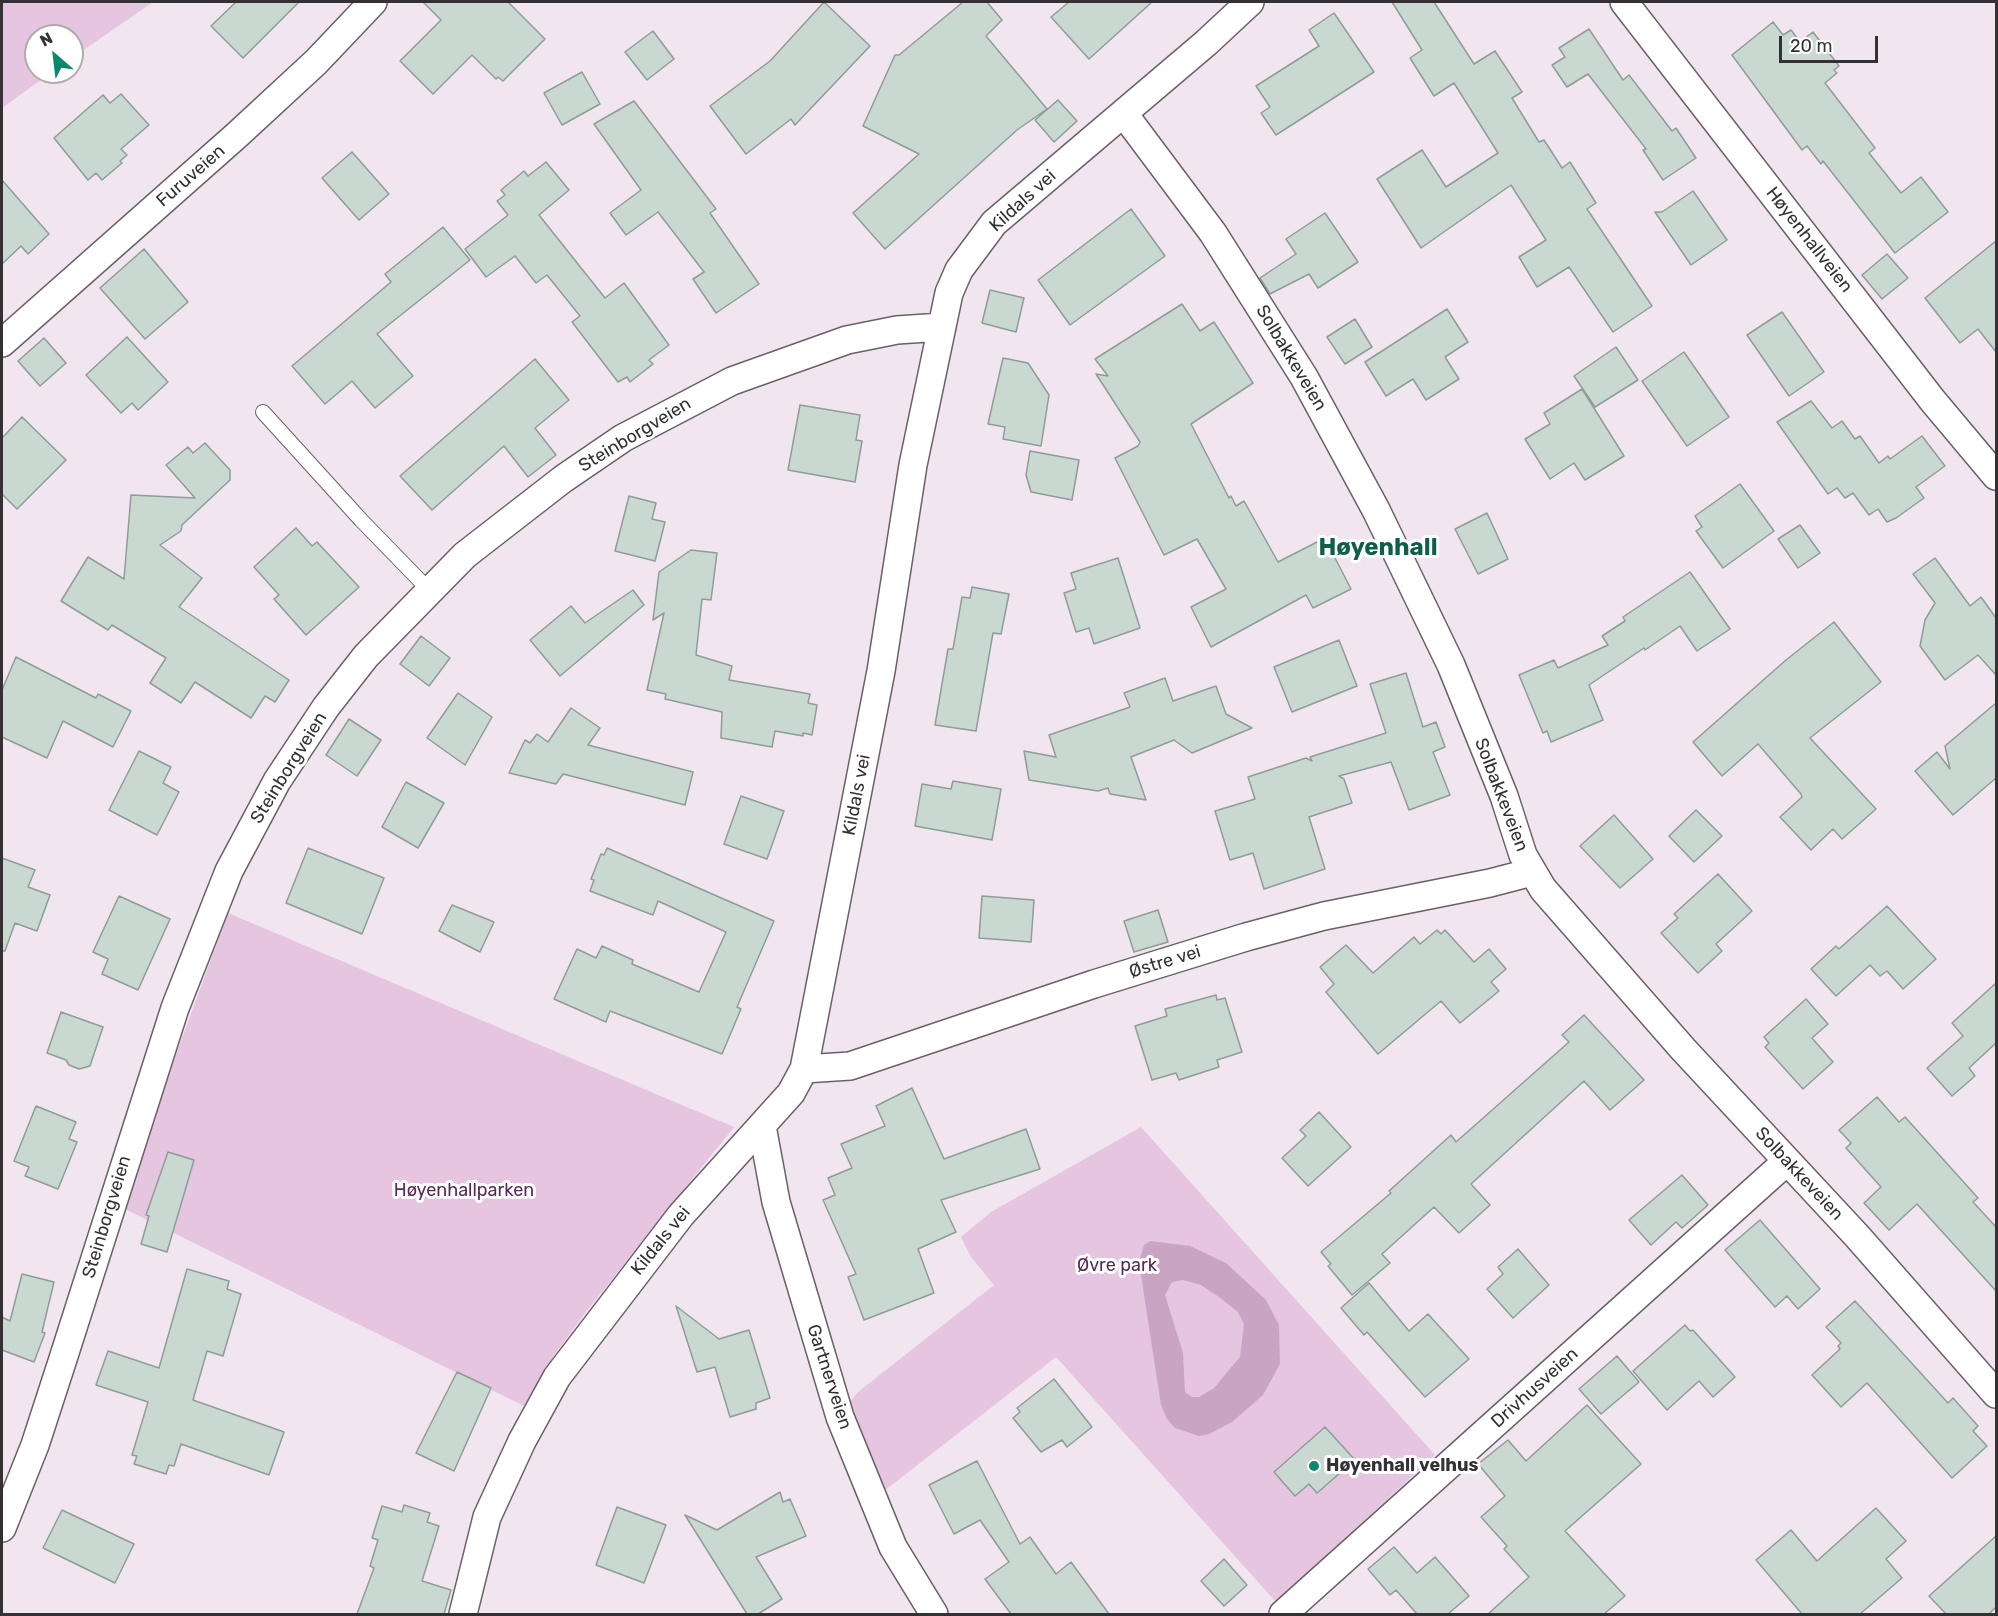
<!DOCTYPE html>
<meta charset="utf-8">
<style>
body{margin:0}
#map{position:relative;width:1998px;height:1616px;overflow:hidden;background:#f1e6ef;font-family:Rubik,sans-serif}
canvas{display:block}
.frame{position:absolute;inset:0;border:3px solid #343033;pointer-events:none}
.north{position:absolute;left:24px;top:24px;width:60px;height:60px;box-sizing:border-box;background:#fff;border:2px solid #aeacad;border-radius:50%;rotate:332deg;font-size:16px;font-weight:700;line-height:24px;text-align:center;color:#343033}
.north::after{content:'';display:block;margin:auto;width:21px;height:27px;background:#0b886b;clip-path:polygon(50% 0,100% 100%,50% 72%,0 100%)}
.scale{position:absolute;left:1779px;top:36px;width:99px;height:27px;box-sizing:border-box;border:3px solid #343033;border-top:0;padding-left:8px;font-size:18px;line-height:21px;white-space:nowrap;color:#343033;-webkit-text-stroke:4px #fff;paint-order:stroke}
</style>
<div id="map">
<canvas width="1998" height="1616"></canvas>
<div class="frame"></div>
<div class="north">N</div>
<div class="scale">20 m</div>
</div>
<script>
const c = document.querySelector('canvas').getContext('2d');
c.lineJoin = 'round';
function fillPath(path, color) {
  c.fillStyle = color;
  c.fill(path, 'evenodd');
}
function poly(rows) {
  const path = new Path2D();
  for (const r of rows) {
    path.moveTo(r[0], r[1]);
    for (let i = 2; i < r.length; i += 2) path.lineTo(r[i], r[i + 1]);
  }
  return path;
}
function trace(path, color, width, dash) {
  c.strokeStyle = color;
  c.lineWidth = width;
  c.lineCap = dash ? 'butt' : 'round';
  c.setLineDash(dash || []);
  c.stroke(path);
}
function label(font, color, halo, rows, align = 'center') {
  c.font = font + ' Rubik,sans-serif';
  c.lineWidth = 6;
  c.setLineDash([]);
  c.textBaseline = 'middle';
  c.strokeStyle = halo;
  c.fillStyle = color;
  for (const [text, x, y, turn = 0] of rows) {
    c.save();
    c.translate(x, y);
    c.rotate((+turn || 0) * Math.PI / 180);
    c.textAlign = isNaN(turn) ? turn : align;
    if (halo) c.strokeText(text, 0, 0);
    c.fillText(text, 0, 0);
    c.restore();
  }
}
const green = poly([
 [4,2,153,2,72,58,72,36,36,36,36,72,52,72,2,108,2,4],
 [228,913,734,1127,585,1313,555,1354,524,1406,125,1209,174,1060],
 [1141,1127,1435,1455,1276,1602,1056,1357,884,1491,850,1402,858,1392,994,1285,971,1257,961,1237,991,1212]
]);
const water = poly([
 [1150,1241,1190,1246,1226,1263,1266,1300,1279,1325,1280,1364,1263,1395,1232,1422,1209,1434,1199,1436,1175,1428,1167,1419,1161,1405,1139,1262,1144,1245],
 [1183,1280,1201,1285,1219,1297,1238,1312,1244,1324,1240,1357,1214,1388,1199,1397,1192,1397,1185,1392,1183,1353,1165,1295,1172,1282]
]);
const building = poly([
 [236,2,299,2,243,58,211,26,236,2],
 [423,2,508,2,545,39,503,81,498,77,496,79,472,55,433,94,400,61,441,20,423,2],
 [824,2,870,46,795,125,791,119,746,154,710,106,770,61,824,2],
 [963,2,987,2,1002,20,986,36,1047,109,1017,130,885,249,853,213,919,154,863,126,895,55,899,55,963,2],
 [1069,2,1152,2,1089,59,1051,17,1069,2],
 [1392,2,1434,2,1474,64,1495,51,1522,92,1512,98,1539,142,1544,140,1562,168,1570,162,1596,203,1587,209,1652,306,1613,332,1569,267,1537,287,1519,257,1546,240,1511,185,1421,248,1377,179,1422,150,1446,187,1498,153,1454,83,1434,96,1410,58,1422,50,1392,2],
 [1334,13,1374,72,1276,135,1261,113,1270,107,1256,86,1319,46,1309,30,1334,13],
 [1773,22,1783,35,1791,30,1800,42,1813,32,1839,66,1834,70,1837,73,1825,83,1875,148,1869,153,1901,193,1921,177,1948,212,1895,253,1823,161,1821,164,1807,146,1802,150,1732,55,1773,22],
 [1589,29,1623,80,1629,75,1672,131,1676,128,1696,158,1663,180,1643,150,1646,149,1588,74,1567,87,1552,65,1565,57,1559,48,1589,29],
 [653,31,674,59,647,80,625,52,653,31],
 [582,72,600,104,562,125,544,93,582,72],
 [121,94,149,125,121,149,127,155,120,161,122,163,102,180,96,173,88,180,54,138,103,95,110,103,121,94],
 [1058,100,1077,121,1054,142,1035,120,1058,100],
 [634,101,716,209,710,213,759,284,716,313,693,279,704,272,658,212,626,235,610,213,641,190,594,124,634,101],
 [352,152,389,194,359,220,322,178,352,152],
 [546,162,569,190,539,215,605,298,624,283,669,345,649,360,653,364,630,382,627,377,618,382,572,322,580,316,547,275,536,283,515,256,486,277,465,249,508,215,497,201,505,195,501,190,524,171,528,176,546,162],
 [2,180,49,234,28,254,21,246,2,264,2,180],
 [1693,191,1727,240,1691,265,1655,212,1662,212,1693,191],
 [1131,209,1165,256,1070,325,1038,280,1131,209],
 [1325,213,1358,262,1318,288,1309,274,1270,294,1260,278,1296,254,1286,239,1325,213],
 [443,227,470,260,377,334,413,376,375,408,352,381,325,404,292,366,391,282,385,274,443,227],
 [1996,241,1996,352,1978,329,1960,343,1925,298,1996,241],
 [144,249,188,302,145,339,100,288,144,249],
 [1887,254,1908,278,1882,299,1862,275,1887,254],
 [990,290,1024,298,1016,332,982,323,990,290],
 [1182,304,1200,331,1214,322,1253,383,1191,424,1229,498,1231,496,1236,506,1244,501,1278,562,1321,540,1328,554,1332,552,1351,589,1313,608,1306,595,1211,647,1191,607,1226,589,1197,539,1164,555,1115,458,1138,446,1140,442,1096,374,1108,376,1095,359,1182,304],
 [1447,309,1468,342,1445,357,1459,379,1426,400,1413,379,1386,396,1365,362,1447,309],
 [1782,312,1824,372,1789,396,1747,335,1782,312],
 [1355,319,1372,347,1345,364,1327,337,1355,319],
 [127,337,168,382,138,410,132,403,121,413,86,375,127,337],
 [44,338,66,363,40,386,18,361,44,338],
 [1616,347,1638,380,1595,407,1574,376,1616,347],
 [1684,352,1729,417,1687,446,1642,381,1684,352],
 [1003,358,1028,363,1049,395,1041,446,1003,439,1005,427,988,424,1003,358],
 [535,359,569,400,535,428,556,455,528,477,504,446,432,510,400,476,535,359],
 [1582,389,1624,456,1585,480,1574,463,1550,479,1525,439,1550,424,1544,413,1582,389],
 [1811,401,1832,428,1842,421,1855,439,1860,436,1879,463,1888,456,1890,459,1922,436,1945,466,1916,487,1924,498,1896,518,1887,522,1878,509,1869,515,1853,493,1845,498,1837,488,1828,494,1777,422,1811,401],
 [800,405,860,415,856,440,862,441,855,482,788,470,800,405],
 [22,417,66,460,17,509,2,494,2,438,22,417],
 [205,443,230,470,230,480,182,525,181,531,160,545,202,578,179,607,289,680,275,702,265,696,251,718,195,682,181,703,150,683,166,658,112,625,108,630,61,601,88,557,124,579,131,495,195,498,166,465,188,447,193,453,205,443],
 [1030,451,1079,460,1072,500,1031,492,1026,475,1030,451],
 [1740,484,1774,531,1723,568,1696,531,1702,527,1695,516,1740,484],
 [629,496,656,503,652,519,665,522,655,561,615,551,629,496],
 [1487,513,1508,559,1478,574,1455,529,1487,513],
 [1800,525,1820,553,1798,568,1778,539,1800,525],
 [296,528,312,546,317,542,359,587,306,635,274,599,279,595,254,567,296,528],
 [691,550,717,553,711,600,702,599,696,655,732,666,729,680,810,694,808,703,817,705,812,735,803,733,803,736,775,731,772,747,721,738,722,712,665,699,666,694,647,690,664,613,653,620,659,572,691,550],
 [1118,558,1140,628,1094,644,1089,628,1076,632,1064,593,1076,589,1071,573,1118,558],
 [1935,558,1970,606,1981,597,1996,618,1996,675,1978,655,1945,680,1920,646,1925,620,1935,603,1913,574,1935,558],
 [1690,572,1730,629,1697,651,1680,626,1645,650,1644,648,1589,685,1603,720,1551,742,1547,731,1543,733,1519,675,1554,660,1558,668,1608,645,1602,636,1625,621,1623,617,1690,572],
 [972,587,1009,594,1001,634,993,633,976,731,935,725,948,649,953,649,962,597,970,598,972,587],
 [633,590,644,605,560,676,530,640,571,606,585,623,633,590],
 [1834,622,1881,682,1810,738,1876,809,1842,839,1833,829,1811,850,1780,817,1802,797,1801,794,1758,744,1722,776,1693,742,1786,660,1834,622],
 [421,636,450,658,429,686,400,664,421,636],
 [1339,640,1357,686,1292,712,1274,667,1339,640],
 [16,657,96,698,98,694,131,711,113,747,63,721,47,758,2,737,2,690,16,657],
 [1406,673,1423,727,1436,722,1445,747,1433,752,1450,795,1409,810,1391,762,1339,776,1344,779,1352,803,1309,817,1325,869,1264,889,1253,853,1230,860,1215,811,1255,799,1248,777,1306,758,1312,761,1310,757,1386,733,1370,684,1406,673],
 [1165,678,1173,701,1216,686,1226,714,1252,728,1192,753,1174,740,1131,757,1146,800,1110,794,1108,788,1098,791,1029,780,1024,751,1056,757,1049,735,1130,707,1124,693,1165,678],
 [458,693,492,717,465,765,427,738,458,693],
 [1996,703,1996,778,1953,815,1915,771,1937,752,1950,769,1945,746,1996,703],
 [571,708,600,728,588,745,693,772,685,805,563,774,556,784,509,773,525,740,530,743,537,734,548,742,571,708],
 [349,719,381,740,357,776,326,755,349,719],
 [139,751,171,767,163,783,179,792,157,835,109,810,139,751],
 [953,781,1001,789,992,840,915,826,922,784,951,789,953,781],
 [406,782,444,803,418,848,382,827,406,782],
 [741,796,784,811,767,859,724,844,741,796],
 [1696,810,1722,836,1694,862,1669,836,1696,810],
 [1614,815,1653,859,1620,888,1580,846,1614,815],
 [308,848,384,878,362,934,286,903,308,848],
 [607,848,774,921,737,1007,741,1009,722,1054,610,1011,606,1022,554,999,577,949,596,958,602,946,633,960,632,964,699,992,726,932,658,901,653,915,590,891,594,880,591,879,601,854,604,855,607,848],
 [2,858,35,870,28,887,50,895,37,931,15,923,5,951,2,951,2,858],
 [1718,874,1752,911,1716,944,1722,951,1698,973,1661,933,1678,918,1674,914,1718,874],
 [119,896,170,919,138,990,102,974,108,959,93,952,119,896],
 [982,896,1034,900,1031,942,979,938,982,896],
 [452,905,494,922,480,952,439,931,452,905],
 [1887,906,1936,959,1903,989,1887,971,1880,976,1870,965,1836,996,1811,969,1836,946,1839,949,1887,906],
 [1158,910,1168,942,1134,952,1124,921,1158,910],
 [1437,930,1441,934,1445,930,1474,962,1489,949,1506,969,1491,982,1499,991,1460,1023,1441,1001,1378,1054,1326,992,1334,984,1320,967,1346,945,1373,973,1414,937,1420,944,1437,930],
 [1996,983,1996,1043,1969,1068,1975,1076,1952,1096,1927,1068,1963,1036,1952,1023,1996,983],
 [1216,995,1217,1000,1225,998,1242,1052,1217,1060,1219,1067,1179,1080,1176,1073,1152,1080,1135,1026,1167,1016,1165,1009,1216,995],
 [1806,999,1828,1024,1812,1038,1833,1062,1803,1089,1765,1047,1769,1043,1764,1037,1806,999],
 [61,1012,103,1027,90,1066,79,1069,69,1065,66,1060,47,1053,61,1012],
 [1584,1015,1644,1080,1610,1110,1584,1081,1471,1184,1490,1205,1459,1233,1434,1207,1382,1254,1390,1263,1352,1295,1328,1266,1331,1264,1321,1252,1391,1193,1389,1191,1451,1135,1456,1142,1569,1042,1562,1035,1584,1015],
 [912,1088,944,1159,1026,1129,1040,1169,941,1200,956,1232,918,1249,934,1293,864,1320,848,1277,856,1274,823,1200,835,1195,828,1178,852,1168,841,1144,885,1126,876,1106,912,1088],
 [1877,1097,1899,1122,1905,1117,1978,1198,1973,1202,1996,1227,1996,1291,1917,1204,1889,1230,1864,1203,1881,1187,1846,1148,1851,1143,1839,1130,1877,1097],
 [36,1106,76,1122,69,1139,77,1142,58,1189,25,1176,29,1167,14,1161,36,1106],
 [1319,1112,1351,1147,1308,1186,1282,1158,1306,1136,1300,1130,1319,1112],
 [168,1152,194,1160,167,1252,141,1244,149,1216,146,1215,168,1152],
 [1682,1175,1708,1205,1682,1228,1676,1222,1651,1245,1629,1220,1682,1175],
 [1760,1220,1820,1289,1798,1309,1787,1296,1775,1307,1725,1250,1760,1220],
 [1518,1249,1549,1285,1513,1318,1487,1289,1503,1274,1498,1267,1518,1249],
 [187,1269,229,1281,227,1289,241,1294,223,1356,207,1351,193,1400,284,1432,269,1475,181,1444,174,1466,169,1465,166,1474,134,1464,137,1456,132,1455,148,1402,96,1385,108,1351,159,1368,187,1269],
 [22,1274,54,1282,42,1332,45,1333,34,1362,2,1350,2,1317,10,1321,22,1274],
 [1369,1283,1409,1331,1428,1314,1469,1359,1425,1397,1367,1332,1364,1335,1341,1308,1369,1283],
 [1855,1301,1948,1403,1953,1398,1978,1426,1973,1431,1987,1446,1952,1478,1867,1383,1841,1407,1812,1375,1840,1349,1838,1346,1841,1343,1826,1327,1855,1301],
 [676,1306,719,1339,749,1330,770,1398,756,1403,756,1409,730,1417,715,1367,697,1372,676,1306],
 [1685,1325,1690,1331,1693,1330,1735,1377,1713,1397,1699,1381,1667,1410,1633,1371,1685,1325],
 [1617,1356,1639,1382,1601,1414,1579,1389,1617,1356],
 [457,1372,491,1388,454,1471,416,1453,457,1372],
 [1054,1379,1092,1427,1067,1447,1062,1440,1041,1452,1013,1418,1020,1412,1017,1408,1054,1379],
 [1587,1405,1641,1464,1565,1531,1625,1596,1604,1614,1488,1614,1529,1577,1504,1549,1507,1546,1481,1517,1505,1496,1478,1464,1508,1440,1526,1461,1587,1405],
 [1325,1427,1355,1460,1317,1493,1309,1484,1295,1496,1274,1472,1325,1427],
 [977,1461,1020,1544,1030,1537,1056,1574,1071,1562,1109,1614,1011,1614,985,1579,1009,1562,980,1520,954,1534,929,1485,977,1461],
 [780,1492,783,1502,790,1499,806,1536,756,1557,782,1599,758,1614,747,1614,685,1515,717,1530,780,1492],
 [404,1505,430,1513,427,1522,439,1526,422,1581,451,1590,444,1614,357,1614,374,1568,370,1566,378,1540,372,1538,382,1506,402,1512,404,1505],
 [617,1507,666,1525,644,1583,596,1565,617,1507],
 [1876,1508,1906,1541,1886,1559,1902,1578,1860,1614,1802,1614,1756,1560,1791,1530,1817,1561,1876,1508],
 [62,1510,134,1544,115,1583,43,1548,62,1510],
 [1996,1536,1996,1607,1989,1614,1946,1614,1929,1596,1996,1536],
 [1394,1547,1417,1573,1435,1557,1469,1596,1448,1614,1417,1614,1396,1590,1390,1595,1368,1569,1394,1547],
 [1224,1559,1247,1585,1224,1606,1201,1581,1224,1559]
]);
const lane = poly([
 [263,412,361,520,429,590]
]);
const street = poly([
 [1624,2,1933,401,1996,476],
 [1124,114,1213,233,1304,377,1376,510,1451,665,1504,796,1523,855,1543,889,1683,1049,1857,1236,1996,1394],
 [2,343,237,135,316,62,373,2],
 [804,1069,850,1066,1094,984,1246,937,1324,916,1490,883,1532,872],
 [762,1126,776,1202,840,1417,893,1547,934,1614],
 [2,1528,35,1445,62,1362,175,1008,229,871,277,781,326,707,366,656,465,555,563,479,623,438,732,381,847,340,897,330,942,327],
 [463,1614,487,1517,522,1441,557,1377,681,1215,791,1093,804,1069,881,671,913,465,949,293,959,270,994,223,1206,43,1250,2],
 [1283,1614,1786,1162]
]);
const markers = [
 [1314,1466,6,"#0b886b"]
];
const streetNames = [
 ["Furuveien",191,176,-41],
 ["Kildals vei",1023,201,-42],
 ["Høyenhallveien",1809,240,52],
 ["Solbakkeveien",1291,358,59],
 ["Steinborgveien",635,435,-31],
 ["Steinborgveien",289,768,-58],
 ["Kildals vei",857,795,-79],
 ["Solbakkeveien",1501,795,69],
 ["Østre vei",1165,962,-17],
 ["Solbakkeveien",1799,1174,47],
 ["Steinborgveien",107,1217,-73],
 ["Kildals vei",661,1241,-51],
 ["Gartnerveien",829,1377,72],
 ["Drivhusveien",1535,1388,-42]
];
const parkNames = [
 ["Høyenhallparken",464,1191],
 ["Øvre park",1117,1266]
];
const poiNames = [
 ["Høyenhall velhus",1326,1466]
];
const districtNames = [
 ["Høyenhall",1378,548]
];
fillPath(green, '#e5c5df');
fillPath(water, '#caa5c3');
fillPath(building, '#cad8d2');
trace(building, '#8f9c97', 1.5);
trace(lane, '#6a6068', 16);
trace(street, '#6a6068', 30);
trace(lane, '#fff', 14);
trace(street, '#fff', 27);
for (const [x, y, r, color] of markers) {
  const dot = new Path2D();
  dot.arc(x, y, r, 0, 2 * Math.PI);
  c.fillStyle = color;
  c.fill(dot);
  trace(dot, '#fff', 2);
}
label('18px', '#343033', '#fff', streetNames);
label('18px', '#592a52', '#fff', parkNames);
label('bold 18px', '#343033', '#fff', poiNames, 'left');
label('bold 24px', '#0f5e4a', '#fff', districtNames);
</script>
